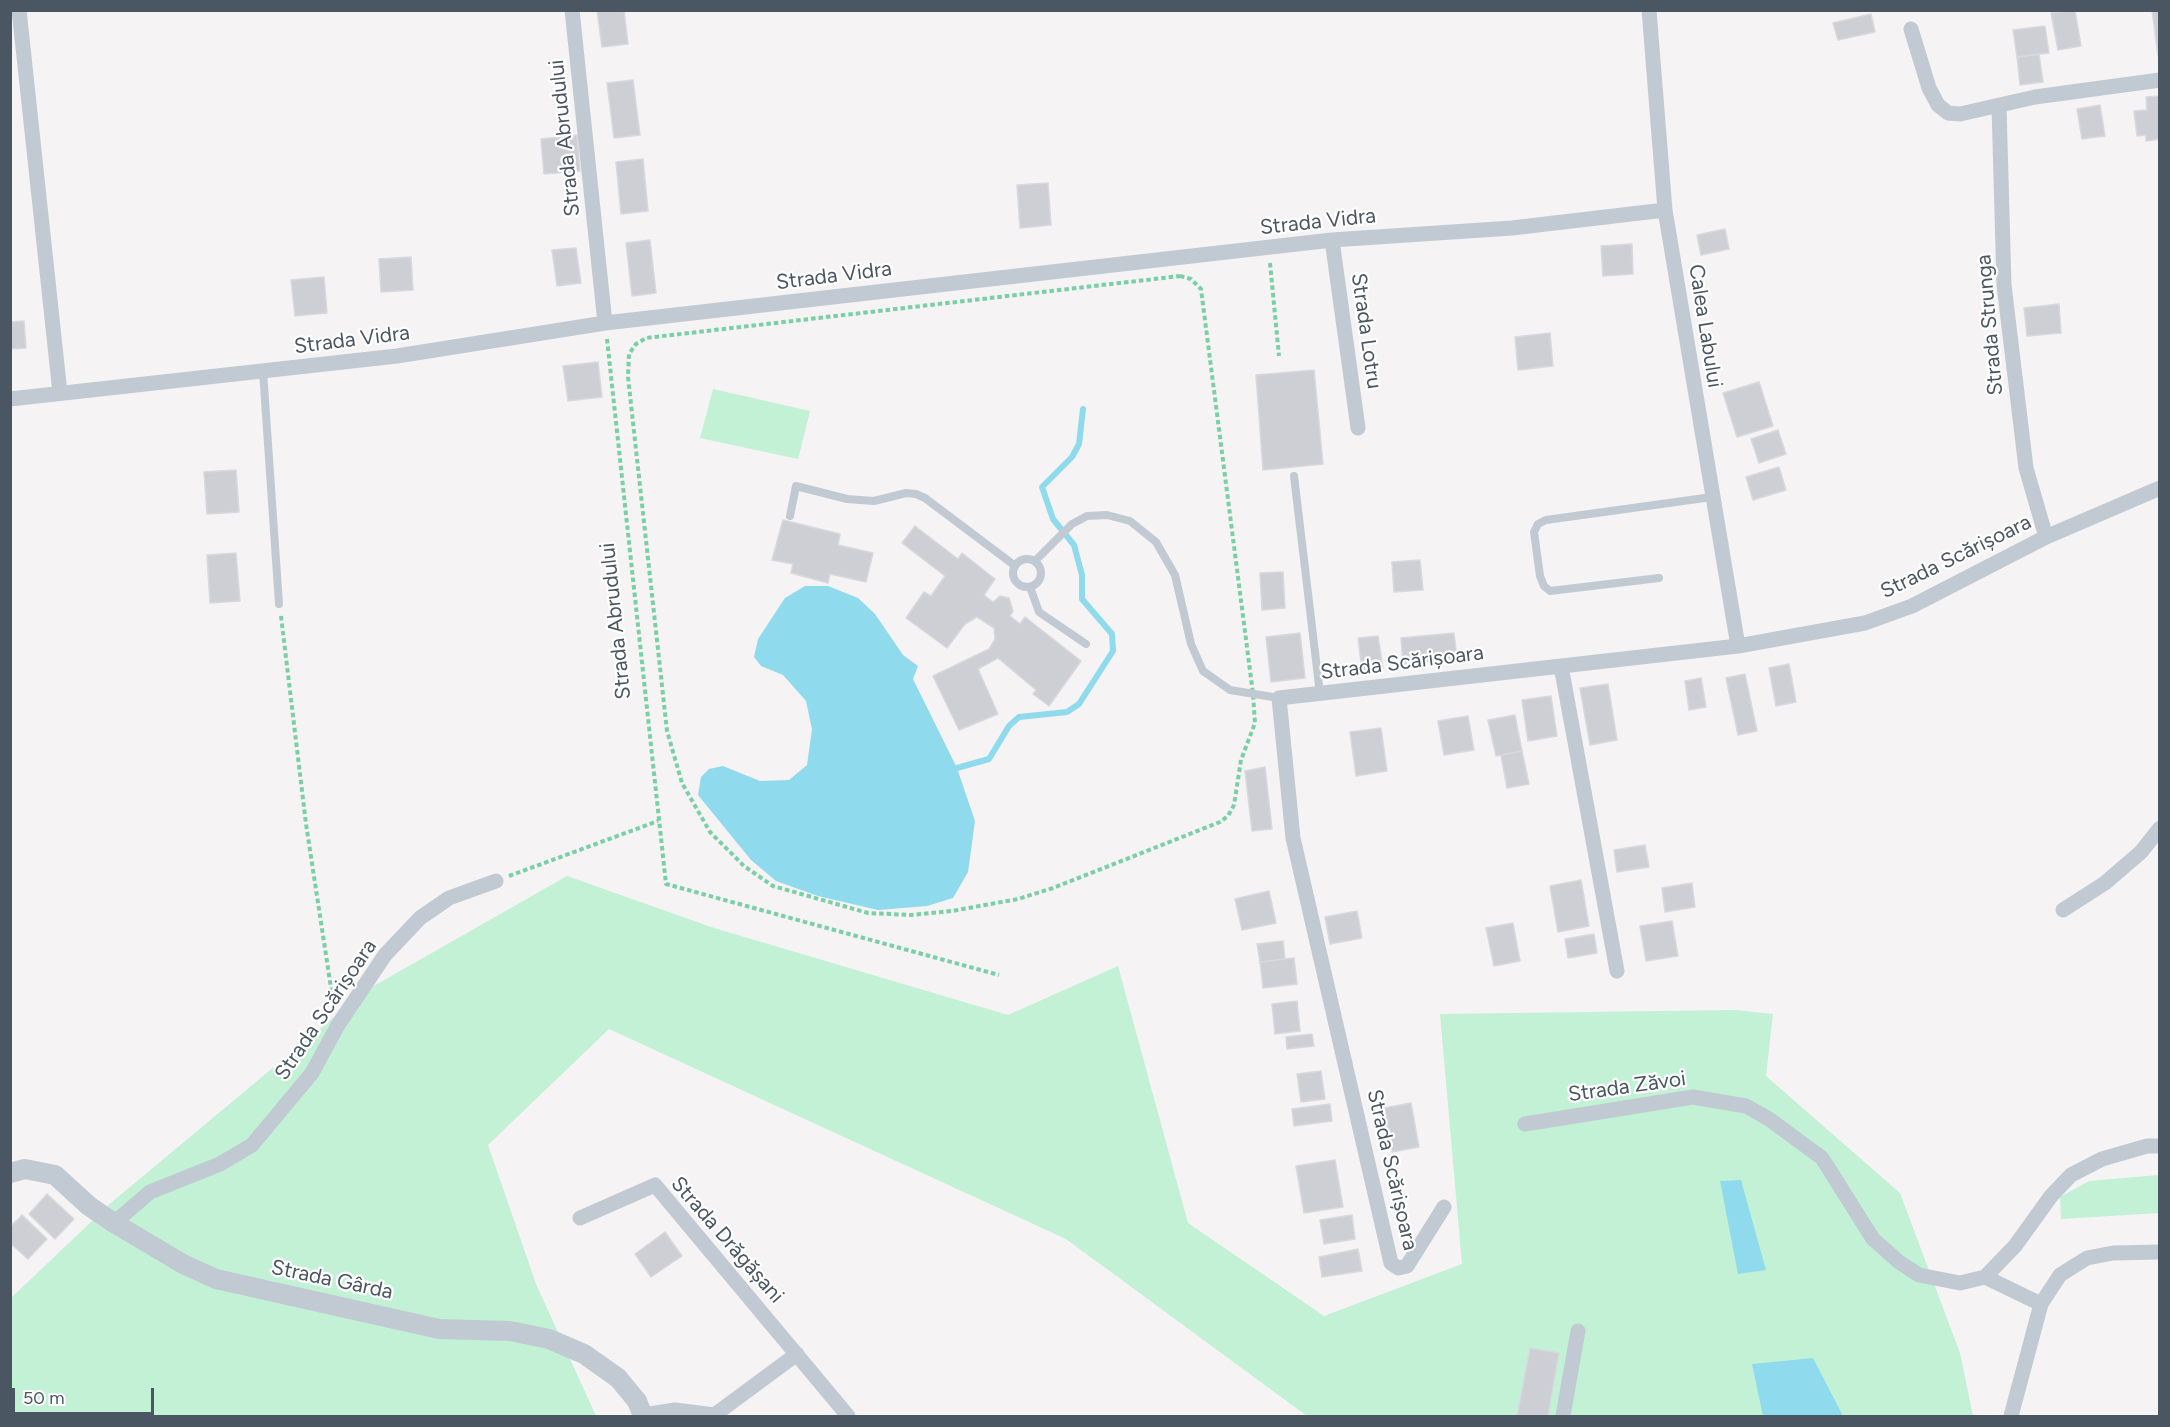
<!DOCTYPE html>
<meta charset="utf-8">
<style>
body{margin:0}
#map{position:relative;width:2170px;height:1427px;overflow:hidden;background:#f5f3f3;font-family:Figtree,sans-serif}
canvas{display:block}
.frame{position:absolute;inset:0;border:12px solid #4a5661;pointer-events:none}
.scale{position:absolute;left:12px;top:1388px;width:142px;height:27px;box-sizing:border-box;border:3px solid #4a5661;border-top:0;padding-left:8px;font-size:18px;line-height:21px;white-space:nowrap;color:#4a5661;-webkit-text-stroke:4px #fff;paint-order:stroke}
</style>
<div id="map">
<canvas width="2170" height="1427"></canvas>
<div class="frame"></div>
<div class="scale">50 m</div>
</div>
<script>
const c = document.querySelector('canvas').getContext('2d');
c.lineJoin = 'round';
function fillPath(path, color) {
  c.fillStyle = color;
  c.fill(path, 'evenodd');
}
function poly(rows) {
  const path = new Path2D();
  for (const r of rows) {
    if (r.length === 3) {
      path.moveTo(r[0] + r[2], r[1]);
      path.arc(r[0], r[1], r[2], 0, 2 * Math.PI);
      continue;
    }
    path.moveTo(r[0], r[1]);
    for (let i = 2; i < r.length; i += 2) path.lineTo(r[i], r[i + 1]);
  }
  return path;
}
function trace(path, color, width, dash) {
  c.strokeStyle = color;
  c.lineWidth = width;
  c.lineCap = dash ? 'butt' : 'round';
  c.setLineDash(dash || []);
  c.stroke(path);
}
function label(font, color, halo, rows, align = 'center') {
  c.font = font + ' Figtree,sans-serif';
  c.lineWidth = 4.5;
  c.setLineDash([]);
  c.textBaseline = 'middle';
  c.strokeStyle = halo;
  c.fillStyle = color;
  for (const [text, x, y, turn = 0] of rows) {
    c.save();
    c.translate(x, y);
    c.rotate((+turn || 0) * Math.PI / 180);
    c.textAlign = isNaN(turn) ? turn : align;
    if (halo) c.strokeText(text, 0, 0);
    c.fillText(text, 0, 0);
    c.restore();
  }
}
const green = poly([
 [713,389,810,411,798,459,700,438],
 [567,876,714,928,1008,1015,1118,966,1188,1223,1324,1316,1462,1264,1440,1014,1735,1010,1773,1014,1766,1076,1900,1193,1960,1353,1973,1416,1307,1416,1066,1239,609,1029,488,1145,536,1284,596,1416,11,1416,11,1298,112,1202,365,991],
 [2159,1175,2159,1213,2061,1219,2060,1197,2089,1181]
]);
const water = poly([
 [805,586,828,586,858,598,875,614,903,655,918,666,913,679,957,768,975,821,968,872,953,898,927,906,878,910,818,896,776,881,751,860,698,795,701,777,709,769,723,766,760,781,789,780,807,765,812,729,806,701,783,675,761,666,754,657,758,639,785,598],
 [1741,1180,1766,1270,1738,1274,1720,1181],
 [1813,1358,1843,1416,1763,1416,1752,1364]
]);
const stream = poly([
 [957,768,989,759,1009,726,1019,717,1067,712,1079,704,1113,651,1112,634,1082,599,1082,575,1074,545,1053,519,1042,487,1072,457,1079,444,1083,409]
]);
const building = poly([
 [597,10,624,10,628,44,602,47,597,10],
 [2075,10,2081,46,2058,50,2051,13,2075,10],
 [2152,10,2160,10,2160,56,2158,56,2152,10],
 [1871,14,1875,32,1838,40,1833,23,1871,14],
 [2045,26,2049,53,2017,57,2013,30,2045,26],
 [2039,54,2043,82,2020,85,2017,57,2039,54],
 [633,80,640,135,614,138,607,83,633,80],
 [2160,96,2160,139,2146,141,2146,135,2137,136,2134,111,2147,110,2146,97,2160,96],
 [2100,105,2105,136,2082,139,2077,109,2100,105],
 [577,135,580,171,544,174,541,139,577,135],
 [643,159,648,211,621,214,616,162,643,159],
 [1048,183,1051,225,1020,228,1017,185,1048,183],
 [1725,229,1729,249,1701,255,1697,235,1725,229],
 [650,240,656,293,632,296,626,243,650,240],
 [1632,244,1633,274,1603,276,1601,246,1632,244],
 [576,248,581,283,557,286,552,250,576,248],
 [411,257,413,290,381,292,379,259,411,257],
 [324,277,327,313,295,316,291,280,324,277],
 [2059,304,2061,333,2027,336,2024,308,2059,304],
 [24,321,26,348,10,349,10,322,24,321],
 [1550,333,1553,366,1518,370,1515,337,1550,333],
 [598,362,602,397,568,401,563,366,598,362],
 [1314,370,1323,464,1263,470,1256,375,1314,370],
 [1759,382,1773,426,1737,437,1723,393,1759,382],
 [1778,430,1786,454,1759,463,1751,439,1778,430],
 [1779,467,1786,490,1753,500,1746,477,1779,467],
 [236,470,239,512,207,514,204,472,236,470],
 [783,520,840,534,838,545,873,553,866,582,830,574,828,583,791,573,793,564,772,560,783,520],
 [915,526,958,559,962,553,995,579,984,595,993,602,1000,596,1009,598,1013,611,1010,616,1020,624,1025,617,1081,661,1049,706,1033,694,1036,690,998,658,978,669,998,714,959,730,933,676,989,649,995,639,994,628,977,617,965,624,947,648,906,618,924,592,931,596,945,576,902,543,915,526],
 [236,553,240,601,210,603,207,555,236,553],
 [1420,560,1423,590,1394,592,1392,562,1420,560],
 [1283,572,1285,608,1262,610,1260,573,1283,572],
 [1300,633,1305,678,1271,682,1266,637,1300,633],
 [1454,633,1457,658,1403,664,1401,638,1454,633],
 [1378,636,1383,668,1362,671,1358,638,1378,636],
 [1789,664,1796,702,1776,706,1769,668,1789,664],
 [1745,674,1757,731,1738,735,1726,678,1745,674],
 [1701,678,1706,707,1689,710,1685,681,1701,678],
 [1608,684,1617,740,1590,745,1580,688,1608,684],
 [1551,696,1557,736,1528,741,1522,700,1551,696],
 [1515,715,1522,751,1496,756,1488,720,1515,715],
 [1468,716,1474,750,1444,755,1438,721,1468,716],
 [1381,728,1387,771,1356,776,1350,732,1381,728],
 [1522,751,1529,784,1507,788,1501,755,1522,751],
 [1265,767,1272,829,1252,831,1245,771,1265,767],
 [1645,845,1649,867,1617,872,1614,850,1645,845],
 [1581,880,1589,926,1558,932,1550,886,1581,880],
 [1692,883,1695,907,1665,912,1662,888,1692,883],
 [1269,891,1276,923,1242,930,1235,899,1269,891],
 [1357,911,1362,938,1330,944,1325,917,1357,911],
 [1672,921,1678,956,1646,961,1640,926,1672,921],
 [1513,923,1520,961,1494,966,1486,928,1513,923],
 [1594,934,1597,953,1568,958,1565,939,1594,934],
 [1283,941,1285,959,1260,962,1257,944,1283,941],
 [1294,958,1297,984,1263,988,1260,962,1294,958],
 [1297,1001,1300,1031,1275,1034,1272,1004,1297,1001],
 [1312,1034,1314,1046,1287,1049,1286,1037,1312,1034],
 [1321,1071,1325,1099,1301,1102,1297,1074,1321,1071],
 [1411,1103,1419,1147,1392,1152,1384,1108,1411,1103],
 [1330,1104,1332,1121,1294,1126,1292,1109,1330,1104],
 [1335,1160,1343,1207,1304,1213,1296,1166,1335,1160],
 [47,1194,74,1219,55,1239,29,1214,47,1194],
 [22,1215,47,1239,28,1259,10,1243,10,1227,22,1215],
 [1352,1215,1355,1239,1324,1244,1320,1220,1352,1215],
 [665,1232,682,1256,651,1277,635,1254,665,1232],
 [1358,1249,1362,1271,1322,1277,1319,1257,1358,1249],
 [1530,1348,1559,1353,1548,1416,1517,1416,1530,1348]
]);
const path = poly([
 [1270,263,1279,356],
 [1180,276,1191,279,1201,289,1253,694,1255,723,1241,760,1234,805,1228,816,1220,822,1053,888,1018,899,952,911,911,915,868,913,773,886,744,866,710,832,682,783,667,731,628,377,629,354,636,344,646,338,1180,276],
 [607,339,666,884,999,975],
 [281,616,306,824,333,1001],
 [509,876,658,821]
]);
const service = poly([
 [263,371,279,604],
 [1294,476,1320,694],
 [790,516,796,486,847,499,874,501,906,493,916,494,925,498,1014,565],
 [1027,573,14],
 [1035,561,1072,524,1087,516,1107,515,1130,521,1156,542,1175,575,1191,644,1203,671,1230,690,1279,698],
 [1659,578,1550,591,1544,586,1540,576,1534,532,1538,524,1546,520,1712,497],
 [1030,587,1039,612,1086,644]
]);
const minor = poly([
 [19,10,60,393],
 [572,10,605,323],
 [1649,10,1665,210,1738,646],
 [1911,29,1929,88,1938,105,1948,113,1960,114,2035,97,2160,80],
 [1999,106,2004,285,2026,468,2046,537],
 [1332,240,1358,428],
 [10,399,397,356,605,323,1332,240,1512,228,1665,210],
 [1561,666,1617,971],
 [2063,910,2105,883,2141,852,2160,828],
 [1525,1124,1693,1097,1746,1106,1769,1119,1822,1158,1873,1239,1899,1262,1919,1275,1960,1283,1985,1277,2015,1246,2051,1196,2071,1175,2102,1159,2147,1146,2160,1146],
 [1444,1207,1407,1266,1398,1268,1391,1263,1293,838,1279,698,1738,646,1865,623,1912,606,2046,537,2160,488],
 [580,1218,655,1185,848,1416],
 [114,1223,150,1192,220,1164,252,1145,312,1073,338,1025,385,955,420,918,449,898,496,881],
 [1985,1277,2041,1304],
 [643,1415,675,1410,715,1415],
 [713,1416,797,1354],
 [1563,1416,1578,1331],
 [2011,1416,2041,1304,2060,1275,2087,1258,2113,1253,2160,1252]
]);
const tertiary = poly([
 [10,1173,25,1169,55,1175,89,1206,114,1223,183,1264,216,1279,439,1329,510,1331,549,1339,584,1354,618,1378,637,1401,643,1416]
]);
const streetNames = [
 ["Strada Abrudului",565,138,-96],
 ["Strada Vidra",1318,222,-6],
 ["Strada Vidra",834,276,-7],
 ["Strada Strunga",1990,325,-95],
 ["Calea Labului",1705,326,81],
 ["Strada Lotru",1366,331,82],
 ["Strada Vidra",352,340,-7],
 ["Strada Scărișoara",1956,557,-26],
 ["Strada Abrudului",616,621,-96],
 ["Strada Scărișoara",1402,663,-7],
 ["Strada Scărișoara",326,1010,-56],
 ["Strada Zăvoi",1627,1087,-8],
 ["Strada Scărișoara",1392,1170,77],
 ["Strada Drăgășani",727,1240,49],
 ["Strada Gârda",332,1280,12]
];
fillPath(green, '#c3f1d5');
fillPath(water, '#90daee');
trace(stream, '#90daee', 6);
fillPath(building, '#cdcfd5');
trace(building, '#d7d9de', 1.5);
trace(path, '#7ad0a6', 4, [4.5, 3]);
trace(service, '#c1cad2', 8);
trace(minor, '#c1cad2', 15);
trace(tertiary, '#c1cad2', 20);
label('21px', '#4a5661', '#fff', streetNames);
</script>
